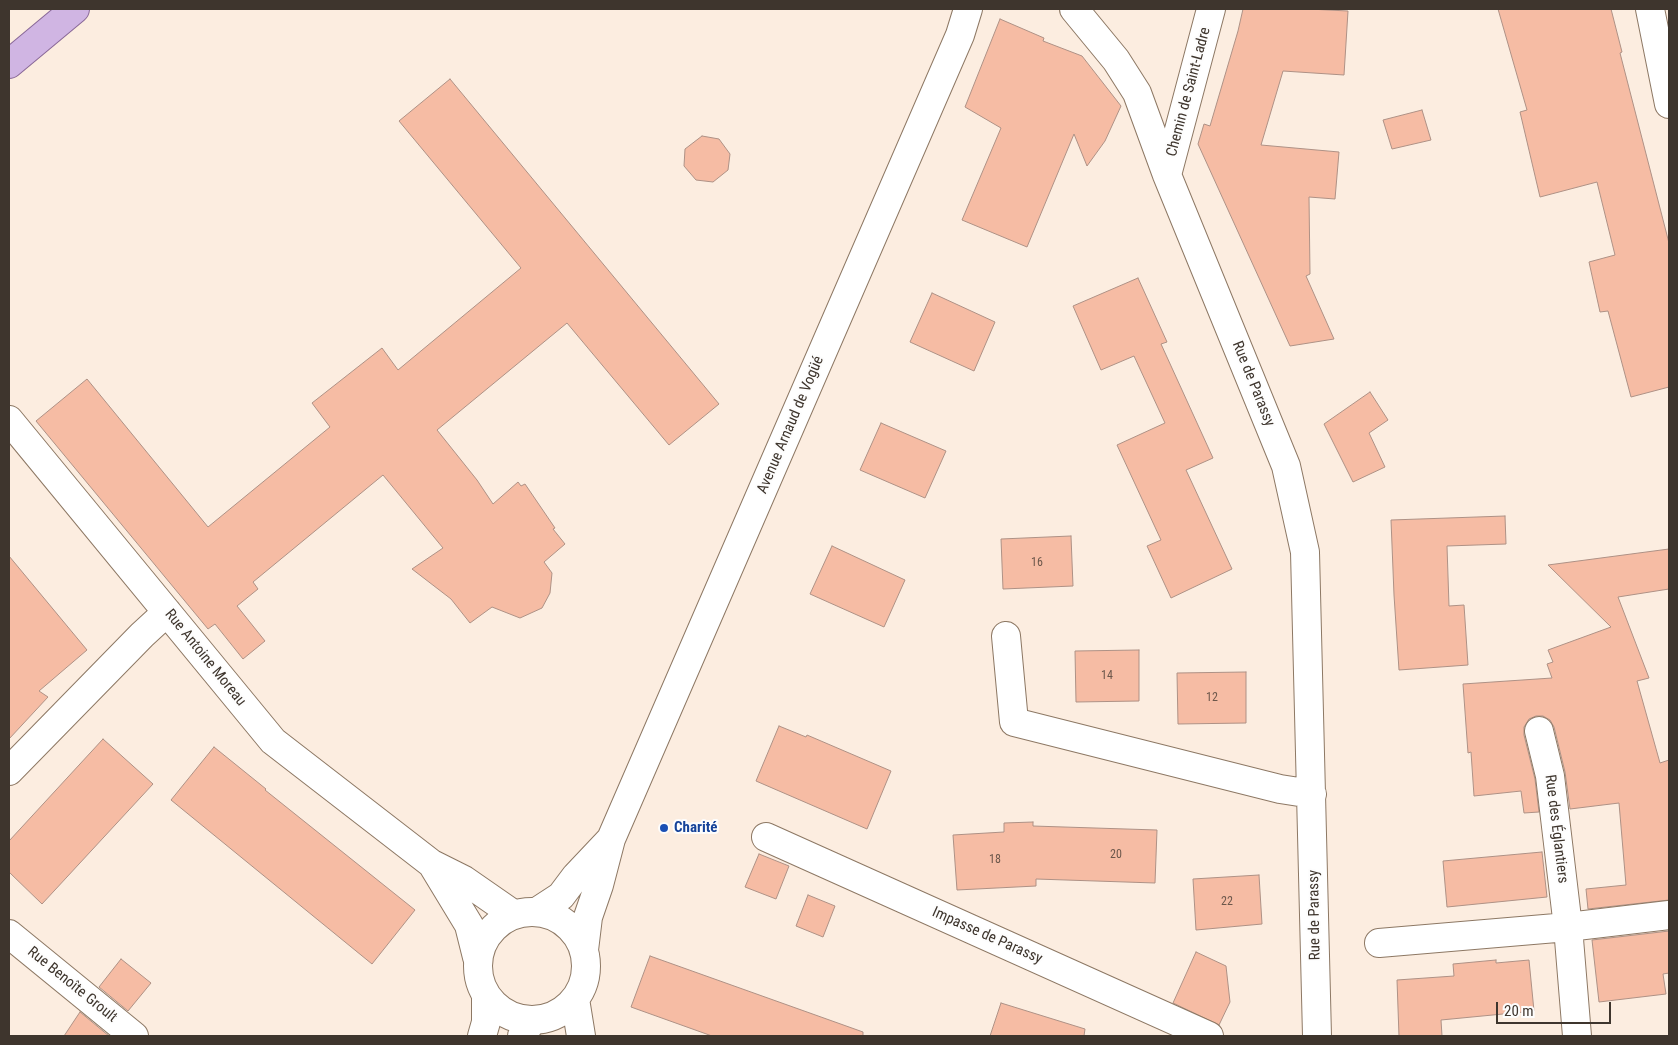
<!DOCTYPE html>
<meta charset="utf-8">
<style>
body{margin:0}
#map{position:relative;width:1678px;height:1045px;overflow:hidden;background:#fcede0;font-family:"Roboto Condensed",sans-serif}
canvas{display:block}
.frame{position:absolute;inset:0;border:10px solid #3e352d;pointer-events:none}
.scale{position:absolute;left:1496px;top:1002px;width:115px;height:22px;box-sizing:border-box;border:2px solid #3e352d;border-top:0;padding-left:6px;font-size:15px;line-height:18px;white-space:nowrap;color:#3e352d;-webkit-text-stroke:4px #fdfdfd;paint-order:stroke}
</style>
<div id="map">
<canvas width="1678" height="1045"></canvas>
<div class="frame"></div>
<div class="scale">20 m</div>
</div>
<script>
const c = document.querySelector('canvas').getContext('2d');
c.lineJoin = 'round';
function fillPath(path, color) {
  c.fillStyle = color;
  c.fill(path, 'evenodd');
}
function poly(rows) {
  const path = new Path2D();
  for (const r of rows) {
    if (r.length === 3) {
      path.moveTo(r[0] + r[2], r[1]);
      path.arc(r[0], r[1], r[2], 0, 2 * Math.PI);
      continue;
    }
    path.moveTo(r[0], r[1]);
    for (let i = 2; i < r.length; i += 2) path.lineTo(r[i], r[i + 1]);
  }
  return path;
}
function trace(path, color, width, dash) {
  c.strokeStyle = color;
  c.lineWidth = width;
  c.lineCap = dash ? 'butt' : 'round';
  c.setLineDash(dash || []);
  c.stroke(path);
}
function label(font, color, halo, rows, align = 'center') {
  c.font = font + ' "Roboto Condensed",sans-serif';
  c.lineWidth = 4;
  c.setLineDash([]);
  c.textBaseline = 'middle';
  c.strokeStyle = halo;
  c.fillStyle = color;
  for (const [text, x, y, turn = 0] of rows) {
    c.save();
    c.translate(x, y);
    c.rotate((+turn || 0) * Math.PI / 180);
    c.textAlign = isNaN(turn) ? turn : align;
    if (halo) c.strokeText(text, 0, 0);
    c.fillText(text, 0, 0);
    c.restore();
  }
}
const building = poly([
 [1243,9,1309,9,1348,11,1344,75,1283,71,1261,145,1339,152,1335,199,1309,197,1310,274,1306,276,1334,339,1290,346,1198,144,1204,124,1210,126,1238,31,1243,9],
 [1498,9,1611,9,1622,52,1620,53,1669,243,1669,387,1631,397,1608,311,1600,312,1589,262,1615,255,1597,182,1540,197,1520,112,1527,110,1498,9],
 [1000,19,1044,38,1043,41,1082,56,1121,106,1105,141,1087,166,1074,134,1027,247,962,220,1001,128,965,107,1000,19],
 [450,79,719,404,669,445,567,323,437,430,477,480,493,504,518,482,521,486,525,484,555,528,553,529,565,544,544,562,552,573,550,593,542,608,520,618,492,607,470,623,451,599,412,569,443,548,383,475,253,582,258,589,237,606,265,641,243,659,215,624,208,629,36,421,87,379,208,527,330,427,312,403,382,348,398,370,521,268,399,121,450,79],
 [1422,110,1431,140,1392,149,1383,120,1422,110],
 [702,136,719,139,730,154,728,170,713,182,696,180,684,166,685,149,702,136],
 [1138,278,1167,342,1161,344,1213,458,1186,470,1232,569,1171,598,1147,546,1161,540,1117,445,1165,423,1134,356,1101,370,1073,306,1138,278],
 [932,293,995,322,974,371,910,342,932,293],
 [1370,392,1388,420,1369,433,1385,467,1353,482,1324,424,1370,392],
 [881,423,946,451,925,498,860,470,881,423],
 [1505,516,1506,544,1447,546,1449,606,1464,605,1468,665,1399,670,1394,595,1391,520,1505,516],
 [1071,536,1073,586,1003,589,1001,539,1071,536],
 [832,546,905,580,884,627,810,594,832,546],
 [1669,549,1669,589,1618,597,1649,678,1637,681,1660,763,1669,760,1669,900,1588,909,1586,889,1626,885,1619,803,1570,809,1565,772,1554,727,1550,720,1543,716,1536,716,1529,719,1524,727,1524,735,1535,779,1539,812,1524,813,1521,791,1474,796,1471,752,1468,753,1463,684,1552,678,1547,664,1553,662,1548,650,1611,627,1548,565,1669,549],
 [9,556,87,650,39,691,48,697,9,739,9,556],
 [1139,650,1139,701,1076,702,1075,651,1139,650],
 [1246,672,1246,723,1178,724,1177,673,1246,672],
 [779,726,806,737,807,735,891,771,867,829,756,781,779,726],
 [103,739,153,784,42,904,9,872,9,841,103,739],
 [214,747,266,789,265,790,415,910,372,964,171,800,214,747],
 [1033,822,1033,826,1157,830,1155,883,1036,879,1036,886,957,890,953,835,1004,832,1004,823,1033,822],
 [1542,852,1547,897,1447,907,1443,861,1542,852],
 [759,854,789,866,776,899,745,887,759,854],
 [1259,875,1262,924,1196,930,1193,879,1259,875],
 [808,895,835,906,823,937,796,926,808,895],
 [1669,931,1669,973,1663,974,1666,994,1599,1002,1592,940,1669,931],
 [1196,952,1226,966,1230,1002,1219,1025,1173,1003,1196,952],
 [650,956,863,1032,863,1036,712,1036,631,1007,650,956],
 [121,959,151,983,128,1011,99,987,121,959],
 [1496,960,1496,963,1529,960,1534,1011,1441,1020,1442,1036,1399,1036,1397,980,1454,976,1453,964,1496,960],
 [1001,1003,1085,1029,1084,1036,990,1036,1001,1003],
 [80,1012,109,1036,64,1036,80,1012]
]);
const minor = poly([
 [1074,9,1116,60,1137,93,1167,175,1286,466,1305,552,1317,1036],
 [1650,9,1669,104],
 [1167,175,1211,9],
 [9,420,273,741,432,864,464,880,513,914],
 [1006,636,1014,722,1280,789,1312,794],
 [1539,731,1550,776,1568,927,1577,1036],
 [9,771,142,635,167,612],
 [766,837,1209,1036],
 [432,864,469,925,477,957],
 [9,934,134,1036],
 [1379,943,1568,927,1669,915],
 [482,1036,486,1022,486,996],
 [522,1036,532,1020]
]);
const tertiary = poly([
 [538,911,561,896,576,876,610,840],
 [532,966,54],
 [584,950,588,917,599,885,611,839,960,35,968,9],
 [575,999,581,1036]
]);
const primary = poly([
 [9,64,75,9]
]);
const markers = [
 [664,828,5,"#1a4fb4"]
];
const numberNames = [
 ["16",1037,563],
 ["14",1107,676],
 ["12",1212,698],
 ["20",1116,855],
 ["18",995,860],
 ["22",1227,902]
];
const streetNames = [
 ["Chemin de Saint-Ladre",1189,92,-75],
 ["Rue de Parassy",1253,384,68],
 ["Avenue Arnaud de Vogüé",791,425,-67],
 ["Rue Antoine Moreau",205,658,51],
 ["Rue des Églantiers",1556,829,83],
 ["Rue de Parassy",1315,915,-91],
 ["Impasse de Parassy",987,936,24],
 ["Rue Benoîte Groult",72,985,39]
];
const transitNames = [
 ["Charité",674,828]
];
fillPath(building, '#f6bca4');
trace(building, '#ae9185', 1);
trace(minor, '#8d7864', 30);
trace(tertiary, '#8d7864', 30);
trace(primary, '#896897', 30);
trace(minor, '#fff', 28);
trace(tertiary, '#fff', 28);
trace(primary, '#d0b5e3', 28);
for (const [x, y, r, color] of markers) {
  const dot = new Path2D();
  dot.arc(x, y, r, 0, 2 * Math.PI);
  c.fillStyle = color;
  c.fill(dot);
  trace(dot, '#fdfdfd', 2);
}
label('12px', '#6c574b', null, numberNames);
label('15px', '#3e352d', '#fdfdfd', streetNames);
label('bold 15px', '#164399', '#fdfdfd', transitNames, 'left');
</script>
